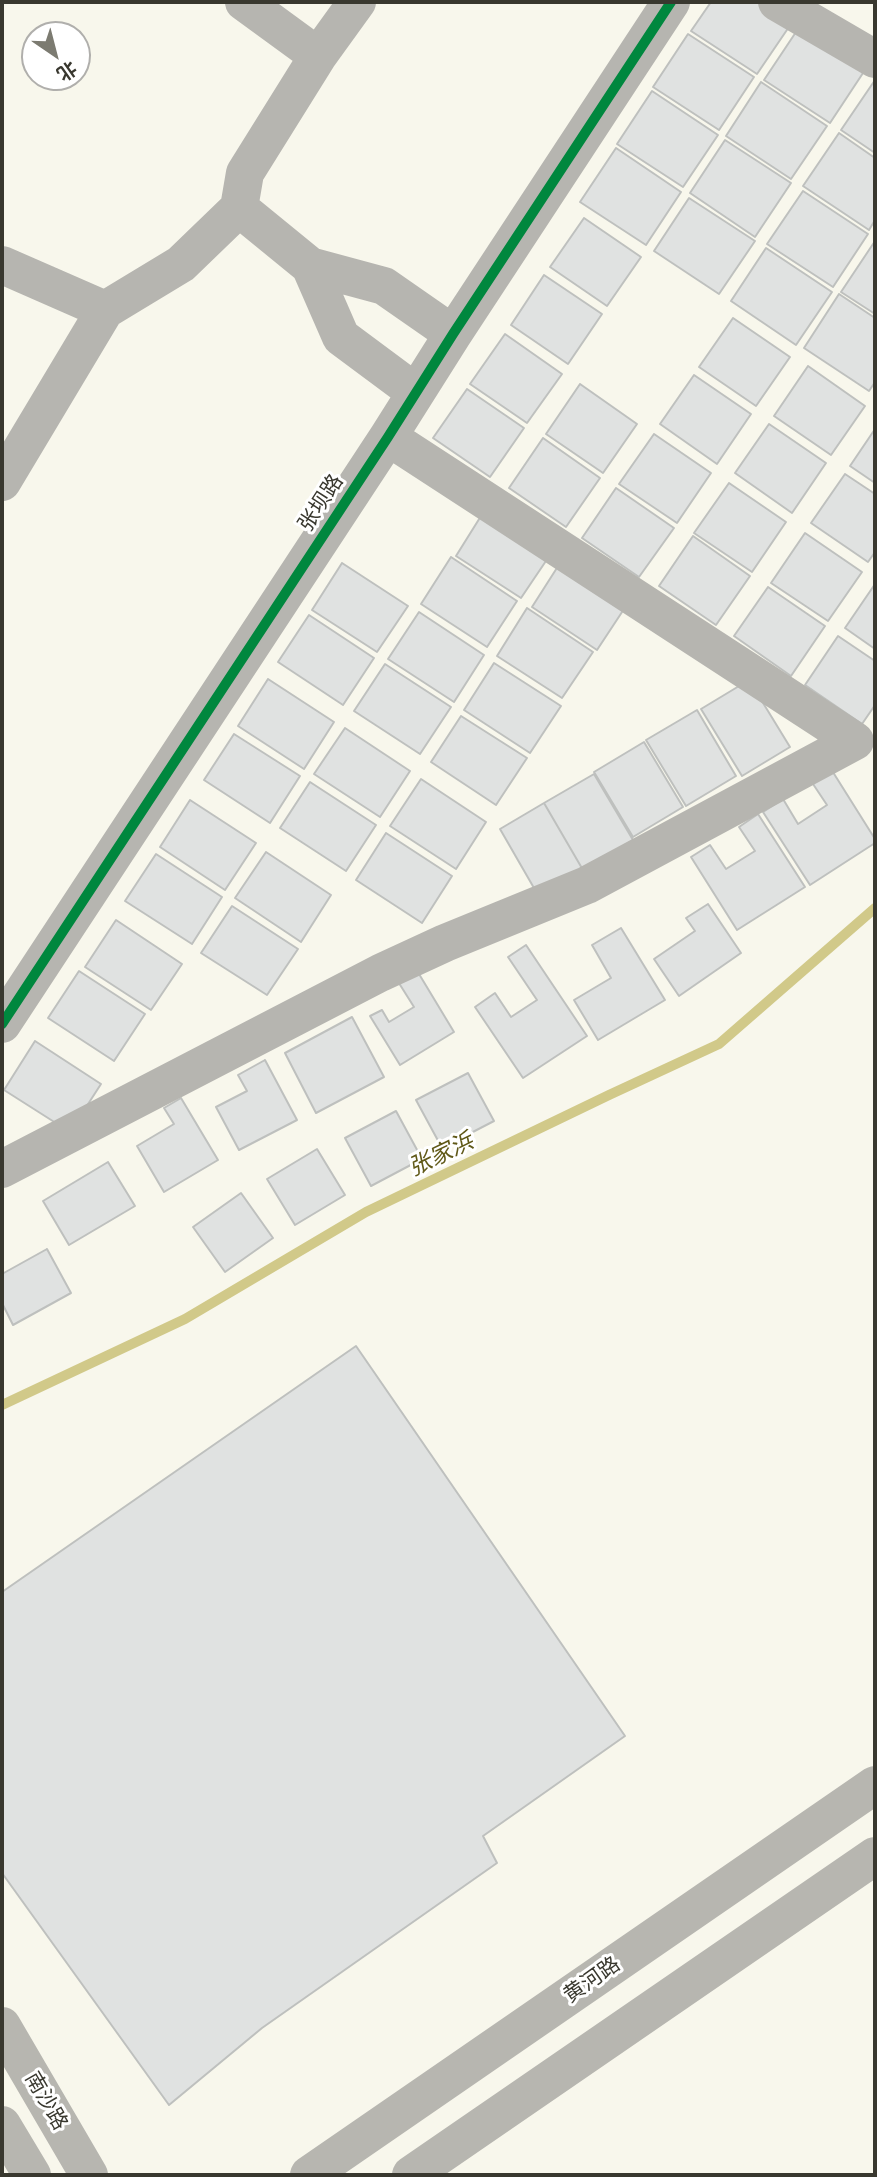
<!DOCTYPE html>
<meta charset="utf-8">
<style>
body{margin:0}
#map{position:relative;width:877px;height:2177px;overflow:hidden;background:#f8f7ec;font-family:Raleway,"Noto Sans SC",sans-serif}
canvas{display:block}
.frame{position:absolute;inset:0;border:4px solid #39382f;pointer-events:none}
.north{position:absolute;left:21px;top:21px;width:70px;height:70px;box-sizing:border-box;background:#fff;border:2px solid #b0afac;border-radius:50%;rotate:145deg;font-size:19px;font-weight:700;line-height:28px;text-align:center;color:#39382f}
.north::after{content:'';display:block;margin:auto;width:24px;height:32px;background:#7c7b71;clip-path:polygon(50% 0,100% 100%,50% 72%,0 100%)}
</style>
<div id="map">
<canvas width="877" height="2177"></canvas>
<div class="frame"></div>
<div class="north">北</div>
</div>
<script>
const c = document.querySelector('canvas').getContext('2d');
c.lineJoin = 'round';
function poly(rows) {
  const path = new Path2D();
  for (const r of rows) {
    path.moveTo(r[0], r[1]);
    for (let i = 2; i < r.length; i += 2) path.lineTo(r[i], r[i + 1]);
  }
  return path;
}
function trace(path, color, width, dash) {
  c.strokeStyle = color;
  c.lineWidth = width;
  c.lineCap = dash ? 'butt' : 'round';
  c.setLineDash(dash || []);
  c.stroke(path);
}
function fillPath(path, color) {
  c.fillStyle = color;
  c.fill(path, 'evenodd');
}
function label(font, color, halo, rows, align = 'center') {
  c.font = font + ' Raleway,"Noto Sans SC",sans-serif';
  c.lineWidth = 6;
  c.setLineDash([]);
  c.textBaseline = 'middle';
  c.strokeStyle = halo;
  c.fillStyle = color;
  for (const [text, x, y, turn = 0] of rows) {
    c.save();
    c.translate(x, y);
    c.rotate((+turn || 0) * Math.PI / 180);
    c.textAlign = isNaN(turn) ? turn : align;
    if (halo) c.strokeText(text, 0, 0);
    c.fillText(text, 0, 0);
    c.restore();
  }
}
const stream = poly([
 [2,1405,185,1319,366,1212,609,1095,719,1044,875,908]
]);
const building = poly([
 [711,2,763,2,793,21,757,74,691,31,711,2],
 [800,26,865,70,830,123,764,80,800,26],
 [688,34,754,77,719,130,653,87,688,34],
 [875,80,875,153,841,130,875,80],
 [761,82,827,126,791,179,726,136,761,82],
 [652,91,718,135,683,187,617,144,652,91],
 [839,133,875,158,875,220,869,230,803,186,839,133],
 [725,140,791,183,755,237,690,193,725,140],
 [616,148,681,192,646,245,580,202,616,148],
 [803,191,868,234,833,287,767,244,803,191],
 [689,198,755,241,719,294,654,251,689,198],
 [584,218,641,257,607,306,550,267,584,218],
 [875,241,875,314,841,292,875,241],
 [766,248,832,292,796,345,731,301,766,248],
 [544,275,602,314,568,364,511,325,544,275],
 [839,294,875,318,875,382,869,391,804,348,839,294],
 [733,318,790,357,756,406,699,367,733,318],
 [505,334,562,374,527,423,470,384,505,334],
 [808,366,865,406,831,455,774,416,808,366],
 [694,375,751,414,717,464,660,424,694,375],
 [580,384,637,424,603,473,546,434,580,384],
 [467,389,524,428,490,477,433,438,467,389],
 [769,424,826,463,792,513,735,473,769,424],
 [875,429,875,483,850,466,875,429],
 [654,434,711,473,677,523,619,484,654,434],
 [543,438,600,478,566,527,509,488,543,438],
 [845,474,875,494,875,552,868,562,811,523,845,474],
 [729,483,786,522,752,572,694,533,729,483],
 [616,488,674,528,639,577,582,538,616,488],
 [486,508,552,552,521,598,456,556,486,508],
 [805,533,862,572,828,621,771,583,805,533],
 [693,536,750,576,716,625,659,586,693,536],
 [451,557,517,601,487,647,421,604,451,557],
 [562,560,628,603,597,650,532,607,562,560],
 [342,563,408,606,377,652,312,610,342,563],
 [875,584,875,649,845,628,875,584],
 [768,587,825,626,791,676,734,636,768,587],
 [527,608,593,652,562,698,497,656,527,608],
 [419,612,484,655,454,702,388,659,419,612],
 [309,615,374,658,343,705,278,662,309,615],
 [838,636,875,661,875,705,862,724,805,685,838,636],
 [494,663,561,706,530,753,464,710,494,663],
 [385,664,451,707,420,754,354,711,385,664],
 [268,679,334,722,304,769,238,726,268,679],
 [749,680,790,747,742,776,701,709,749,680],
 [697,710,736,776,686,806,646,740,697,710],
 [461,716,527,758,496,805,431,762,461,716],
 [345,728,410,771,380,817,314,774,345,728],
 [234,734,300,776,270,823,204,780,234,734],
 [644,742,683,807,633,837,594,772,644,742],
 [831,769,875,839,875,843,810,885,763,812,783,799,798,824,827,805,811,781,831,769],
 [594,774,633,840,583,870,544,803,594,774],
 [421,779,486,822,456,869,390,826,421,779],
 [310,782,376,825,346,871,280,828,310,782],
 [190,800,256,843,225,890,160,847,190,800],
 [544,803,583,870,538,895,500,829,544,803],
 [758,814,805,887,737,930,691,857,710,845,726,869,755,851,739,827,758,814],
 [386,833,452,876,422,923,356,880,386,833],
 [266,852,331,895,301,942,235,898,266,852],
 [156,854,222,897,192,944,125,901,156,854],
 [708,904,741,953,679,996,654,959,695,931,686,918,708,904],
 [232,906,298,949,267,995,201,953,232,906],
 [116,920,182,964,151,1010,85,967,116,920],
 [621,928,665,1000,598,1040,574,1000,611,978,592,945,621,928],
 [526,945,587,1036,523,1078,475,1007,495,993,511,1017,537,1000,508,957,526,945],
 [416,969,454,1032,400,1065,370,1016,382,1010,389,1022,414,1007,397,980,416,969],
 [79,971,145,1014,114,1061,48,1018,79,971],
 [352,1017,384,1077,316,1113,285,1053,352,1017],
 [35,1041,101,1084,70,1132,4,1090,35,1041],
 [265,1060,297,1120,239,1150,216,1107,247,1091,238,1075,265,1060],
 [468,1073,494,1121,442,1148,416,1100,468,1073],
 [181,1098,218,1160,164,1192,137,1146,174,1124,164,1108,181,1098],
 [396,1111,422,1159,371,1186,345,1138,396,1111],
 [317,1149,345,1195,295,1225,267,1179,317,1149],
 [108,1162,135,1206,69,1245,43,1201,108,1162],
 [241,1193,273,1238,225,1272,193,1227,241,1193],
 [47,1249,71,1293,13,1325,2,1303,2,1274,47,1249],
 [356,1346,625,1736,483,1836,497,1863,262,2028,169,2105,2,1873,2,1592,356,1346]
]);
const minor = poly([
 [244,2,318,56],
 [357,2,318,56,245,173,239,208,310,266,384,286,453,334],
 [777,2,875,59],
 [2,265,105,310,181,264,239,208],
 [310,266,341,337,415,392],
 [2,482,105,310],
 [2,1024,388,437,453,334,671,2],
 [2,1169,380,973,445,943,587,885,855,741,388,437]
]);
const major = poly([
 [2,2026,89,2175],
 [2,2125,32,2175],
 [309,2175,875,1785],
 [411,2175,875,1856]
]);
const cycleway = poly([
 [2,1024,388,437,453,334,671,2]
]);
const streetNames = [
 ["张坝路",321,503,-57],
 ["黄河路",592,1980,-35],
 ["南沙路",46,2101,60]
];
const waterNames = [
 ["张家浜",441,1155,-26]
];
trace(stream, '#d1c989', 10);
fillPath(building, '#e0e2e1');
trace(building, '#bec0be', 2);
trace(minor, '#b6b5b0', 38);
trace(major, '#b7b6b0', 38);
trace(cycleway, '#00873e', 10);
label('21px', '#39382f', '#fff', streetNames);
label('italic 23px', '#605918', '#fff', waterNames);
</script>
